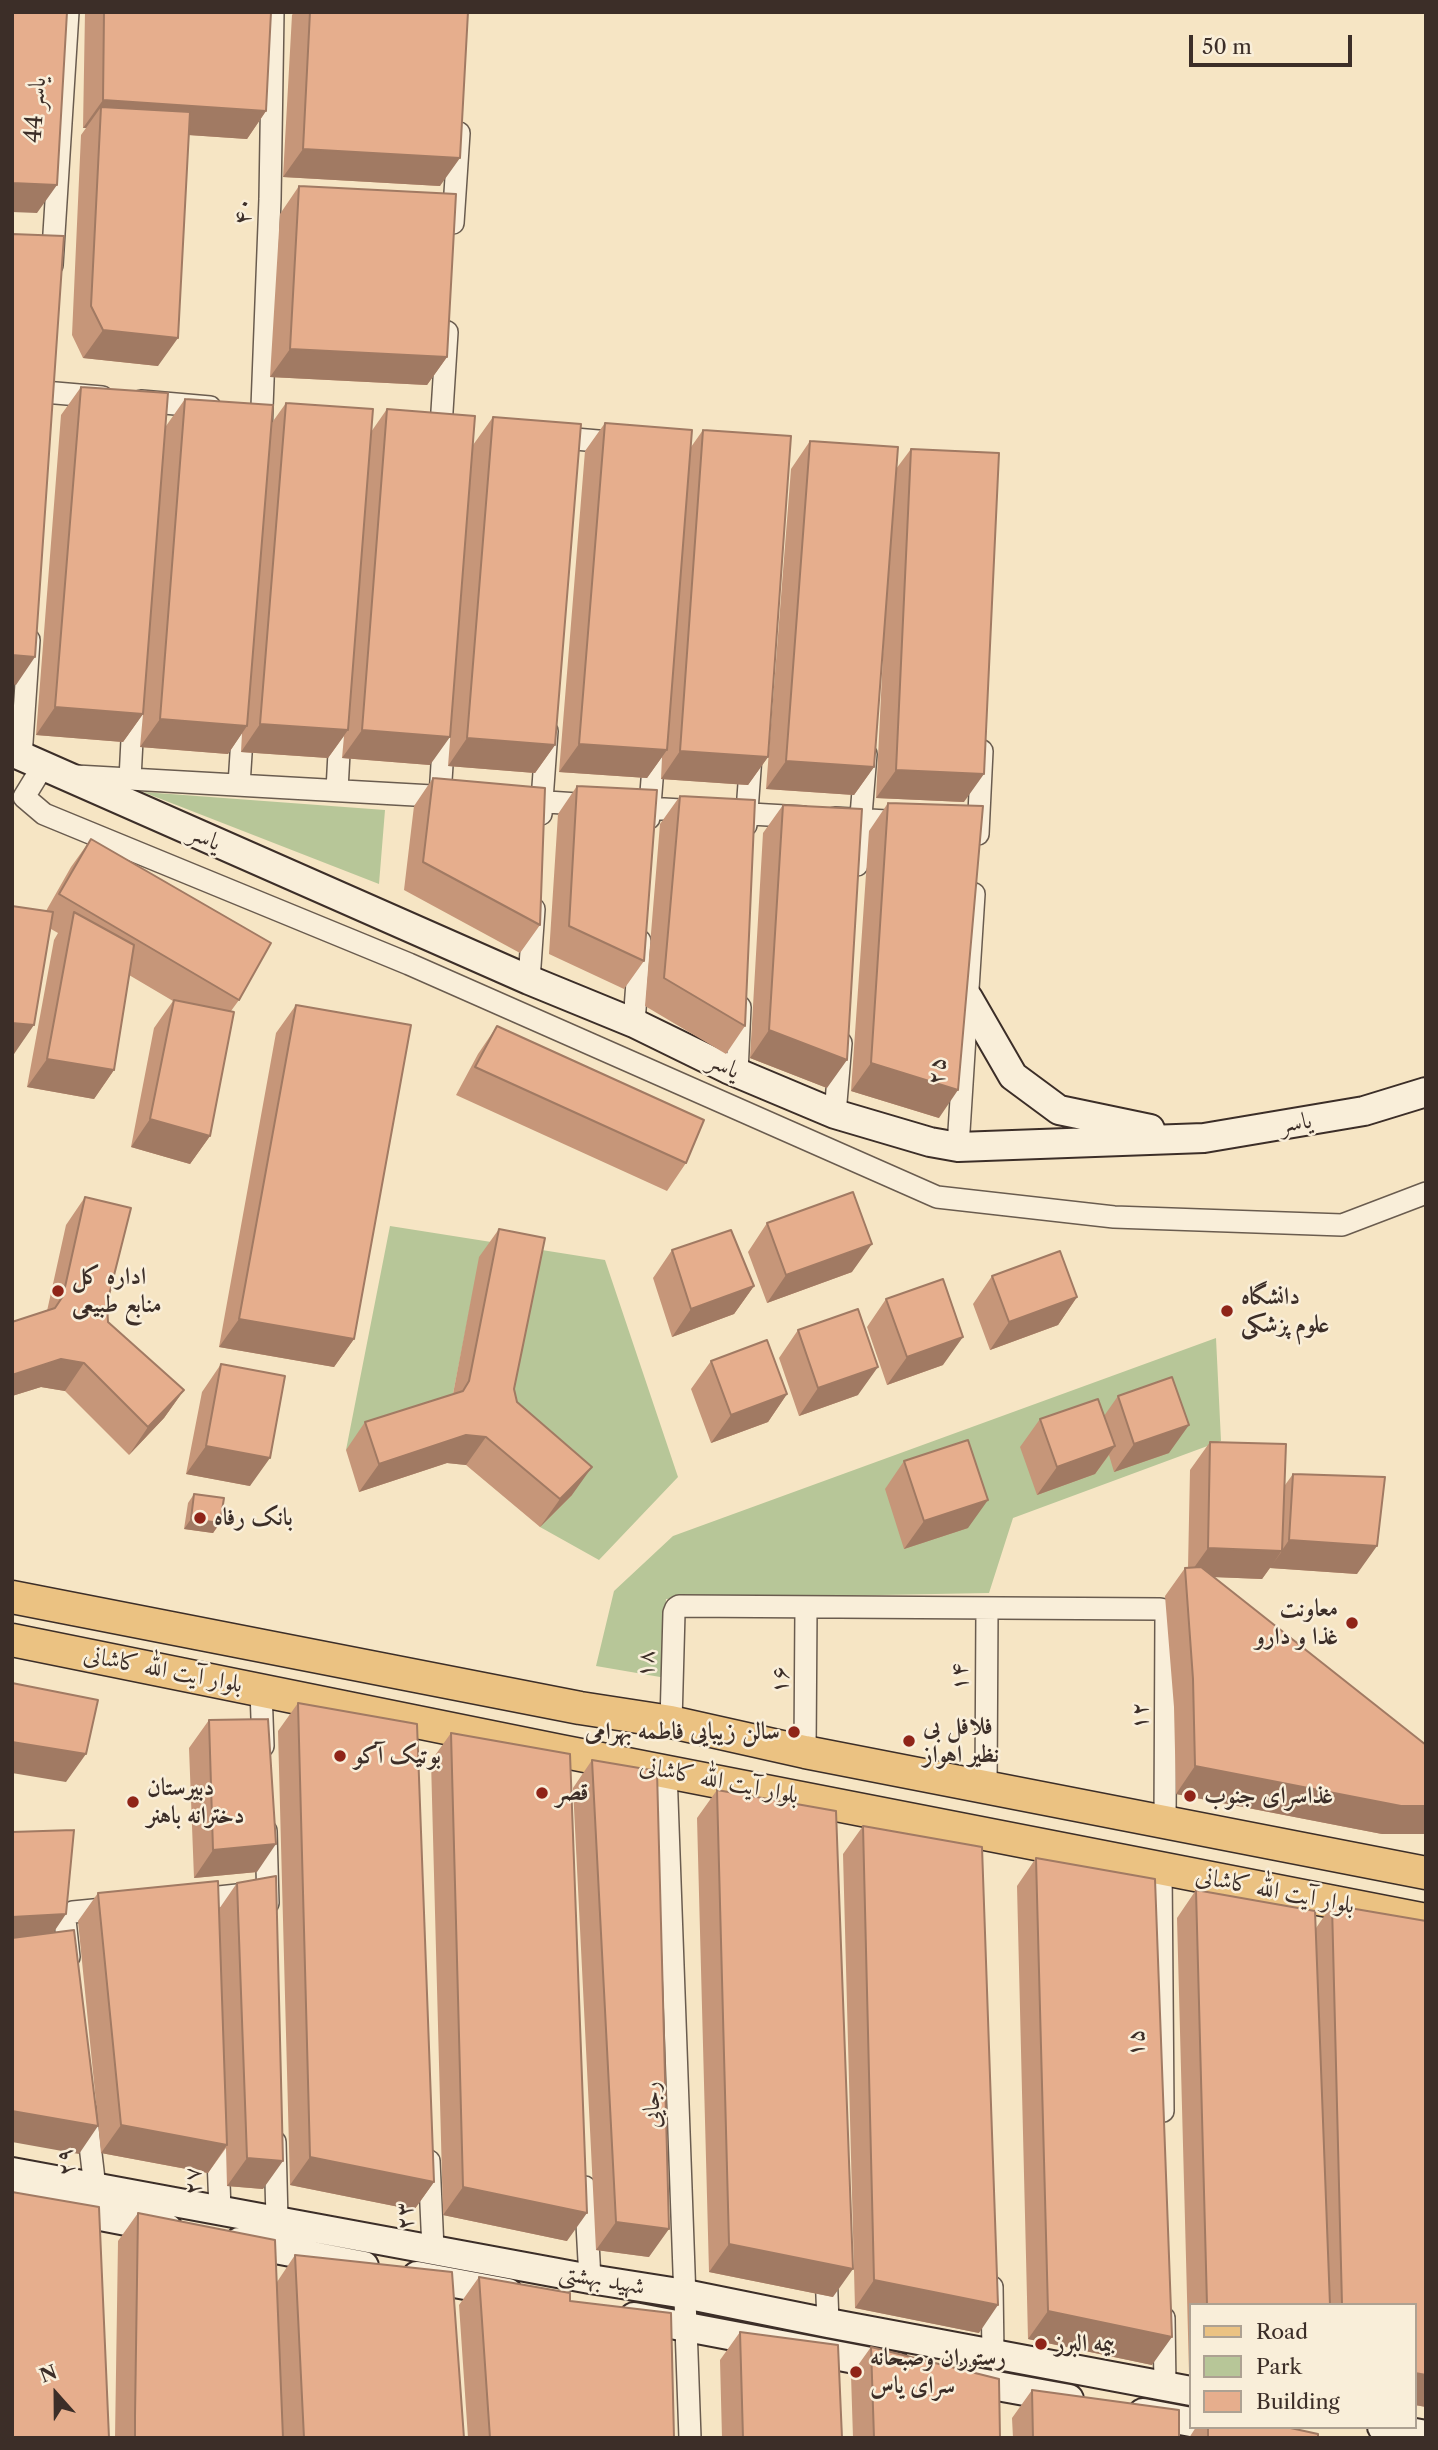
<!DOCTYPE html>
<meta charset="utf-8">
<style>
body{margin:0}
#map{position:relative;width:1438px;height:2450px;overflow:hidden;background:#f6e5c4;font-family:"Libre Caslon Text",serif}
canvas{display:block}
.frame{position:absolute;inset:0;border:14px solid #3c2e28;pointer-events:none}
.legend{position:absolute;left:1189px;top:2303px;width:228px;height:126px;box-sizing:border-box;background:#f9eed9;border:2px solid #ada192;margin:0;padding:9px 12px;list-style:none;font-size:21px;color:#3c2e28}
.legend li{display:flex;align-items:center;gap:14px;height:35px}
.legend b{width:35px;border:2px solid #ada192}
.north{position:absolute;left:21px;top:2359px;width:70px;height:70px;-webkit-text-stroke:5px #f9eed9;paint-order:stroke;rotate:339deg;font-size:19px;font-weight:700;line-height:28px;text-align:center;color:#3c2e28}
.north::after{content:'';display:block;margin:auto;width:24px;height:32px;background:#3c2e28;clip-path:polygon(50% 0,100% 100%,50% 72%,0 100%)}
.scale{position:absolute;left:1189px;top:35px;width:163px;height:32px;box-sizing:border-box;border:4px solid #3c2e28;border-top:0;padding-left:9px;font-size:21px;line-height:24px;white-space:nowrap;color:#3c2e28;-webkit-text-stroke:5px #f9eed9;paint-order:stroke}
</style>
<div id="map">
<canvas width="1438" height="2450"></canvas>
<div class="frame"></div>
<ul class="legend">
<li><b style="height:9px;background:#ebc282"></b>Road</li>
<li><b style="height:19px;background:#b7c698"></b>Park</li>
<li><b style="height:19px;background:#e6ae8d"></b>Building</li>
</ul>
<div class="north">N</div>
<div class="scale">50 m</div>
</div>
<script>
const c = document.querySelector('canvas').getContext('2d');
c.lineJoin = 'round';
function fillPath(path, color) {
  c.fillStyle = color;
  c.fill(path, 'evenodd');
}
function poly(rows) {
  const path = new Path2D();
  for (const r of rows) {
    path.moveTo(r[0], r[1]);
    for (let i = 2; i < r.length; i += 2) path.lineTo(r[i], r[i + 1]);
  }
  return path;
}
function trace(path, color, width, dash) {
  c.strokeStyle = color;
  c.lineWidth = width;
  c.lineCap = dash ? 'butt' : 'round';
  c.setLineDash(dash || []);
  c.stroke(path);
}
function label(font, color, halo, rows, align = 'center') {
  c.font = font + ' "Libre Caslon Text",Amiri,serif';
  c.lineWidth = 5;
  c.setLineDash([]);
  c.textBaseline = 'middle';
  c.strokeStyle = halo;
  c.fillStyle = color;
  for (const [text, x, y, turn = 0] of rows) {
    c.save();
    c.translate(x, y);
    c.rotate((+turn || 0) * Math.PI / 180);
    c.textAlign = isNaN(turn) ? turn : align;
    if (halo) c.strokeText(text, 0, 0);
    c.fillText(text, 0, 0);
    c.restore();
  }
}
const green = poly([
 [143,792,385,810,379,884],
 [390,1226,605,1260,678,1477,599,1560,540,1527,498,1430,480,1257,450,1409,346,1450],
 [1216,1338,1221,1441,1013,1518,989,1593,666,1599,666,1678,596,1666,614,1591,673,1536]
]);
const minor = poly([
 [453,223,459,133],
 [52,265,68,12],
 [44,392,102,397],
 [141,401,210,407],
 [441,427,447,332],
 [261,433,270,199,273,12],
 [552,437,621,443],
 [21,757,29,640],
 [43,766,24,797,44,814,409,964,937,1197,1114,1217,1342,1225,1426,1193],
 [76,776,450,797],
 [130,779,134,701],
 [239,785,244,707],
 [337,790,341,716],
 [440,796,445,718],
 [517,800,593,805],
 [629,807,803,817],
 [541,814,547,731],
 [649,818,655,742],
 [835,818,904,822],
 [746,825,751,756],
 [978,834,982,751],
 [857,865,866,754],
 [529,980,534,909],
 [634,1023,640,941],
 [737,1073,740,1007],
 [835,1114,841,1043],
 [958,1147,974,894],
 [261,1690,263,1746],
 [671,1722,674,1613,676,1608,679,1606,1160,1609,1165,1610,1166,1615,1165,1822],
 [805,1752,806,1608],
 [666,1771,690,2438],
 [986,1787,987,1609],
 [266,1831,268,1903],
 [1161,1868,1163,2111],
 [191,1900,256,1893],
 [69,1957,65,1920,68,1914,73,1912,114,1908],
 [86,2111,95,2188],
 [217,2131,220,2210],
 [275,2142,277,2220],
 [429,2161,433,2249],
 [585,2187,590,2279],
 [826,2269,828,2323],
 [992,2287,993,2354],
 [1164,2318,1165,2386]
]);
const secondary = poly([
 [12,752,529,980,634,1023,728,1069,835,1114,930,1142,958,1147,1204,1138,1364,1111,1426,1092],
 [968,998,1013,1076,1059,1110,1150,1129],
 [12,2172,590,2279,685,2294,828,2323,1191,2391],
 [12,2199,168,2229],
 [239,2242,364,2266],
 [417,2276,508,2293],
 [634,2317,897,2367],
 [964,2380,1069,2399],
 [1143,2413,1191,2422],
 [1382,2427,1426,2435]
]);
const primary = poly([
 [12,1597,580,1708,671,1722,805,1752,1426,1873],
 [12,1640,560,1751,1426,1920]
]);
const wall = poly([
 [85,12,271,12,266,111,247,139,189,135,158,366,83,358,72,335,81,135,86,128,83,128],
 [294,12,468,12,440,186,283,177,292,15],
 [299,186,447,357,427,385,270,377,280,214],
 [81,387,166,426,185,399,271,424,286,403,371,432,387,409,430,765,342,758,344,736,328,758,241,752,242,733,228,754,140,747,143,714,123,742,36,735,61,415],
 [493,417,555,745,535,773,448,766,473,445],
 [605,423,691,447,703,430,768,757,748,785,661,779,662,757,647,778,559,772,585,451],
 [810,441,896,469,911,449,964,802,876,798,884,634,874,767,854,795,766,789,791,469],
 [433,778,540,925,520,953,404,890,414,806],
 [577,786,644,961,624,989,549,954,558,814],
 [680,796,745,1026,726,1054,645,1006,660,824],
 [888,803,939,1118,851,1091,869,831],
 [783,805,827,1088,750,1058,763,833],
 [91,839,239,1000,231,1011,210,1136,190,1164,131,1147,154,1028,173,1001,129,975,114,1070,94,1099,27,1087,54,940,58,933,51,929,14,1054,12,1053,12,906,46,911,71,867],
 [296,1005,354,1339,334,1367,219,1347,276,1033],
 [497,1026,686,1163,667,1191,456,1095,478,1054],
 [85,1197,107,1303,108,1322,184,1390,164,1418,129,1455,65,1391,41,1387,12,1396,12,1322,47,1311,66,1225],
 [767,1223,852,1272,767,1303,748,1252],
 [499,1229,514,1389,517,1402,572,1495,540,1527,466,1465,447,1463,359,1492,346,1450,365,1422,453,1394,479,1257],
 [672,1250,754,1286,734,1314,672,1337,653,1278],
 [992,1276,1077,1297,1058,1325,990,1350,973,1304],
 [886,1299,943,1365,887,1385,867,1327],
 [798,1330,858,1395,799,1416,779,1358],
 [711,1361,787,1394,768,1422,711,1443,691,1389],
 [221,1364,250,1486,186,1474,202,1392],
 [1118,1396,1169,1453,1114,1472,1109,1455,1095,1474,1037,1495,1020,1447,1040,1419,1104,1416],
 [1210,1442,1285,1485,1293,1474,1357,1574,1270,1568,1262,1579,1214,1577,1382,1834,1176,1794,1174,1707,1165,1596,1185,1568,1188,1568,1190,1470],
 [904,1461,968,1528,904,1549,885,1489],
 [194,1494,220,1523,213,1533,184,1529,188,1503],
 [298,1703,434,2182,414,2210,290,2185,278,1731],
 [209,1720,257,1872,194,1878,189,1748],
 [451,1733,567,2241,443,2215,431,1761],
 [592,1760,649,2257,596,2250,573,1788],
 [717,1790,833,2297,709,2272,697,1818],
 [863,1826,979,2333,855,2308,843,1854],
 [1036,1858,1152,2365,1028,2339,1017,1886],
 [237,1883,263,2189,227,2186,226,2148,208,2173,101,2153,78,1921,98,1893,219,1909],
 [1196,1890,1315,1911,1316,1928,1332,1905,1426,1921,1426,2407,1415,2405,1415,2305,1191,2305,1191,2372,1189,2372,1177,1918],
 [138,2213,277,2282,295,2255,464,2438,115,2438,118,2241],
 [479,2277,570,2301,674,2438,468,2438,459,2305],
 [740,2332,842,2438,722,2438,720,2360],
 [871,2347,1000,2438,853,2438,851,2375],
 [1032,2390,1179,2438,1013,2438,1012,2418],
 [1196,2427,1286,2427,1318,2438,1189,2438]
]);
const shadedWall = poly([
 [103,100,266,111,247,139,100,129,101,107,86,128,83,128],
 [303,149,460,158,440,186,283,177],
 [12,183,57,185,37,213,12,212],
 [103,330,178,338,158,366,83,358],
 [290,349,447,357,427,385,270,377],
 [12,655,35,657,16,685,12,684],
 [55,707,143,714,123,742,36,735],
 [160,719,247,726,228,754,140,747],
 [260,724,348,730,328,758,241,752],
 [362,730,450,737,430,765,342,758],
 [467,738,555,745,535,773,448,766],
 [579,744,667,750,647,778,559,772],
 [680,751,768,757,748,785,661,779],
 [786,761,874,767,854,795,766,789],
 [896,770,984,774,964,802,876,798],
 [12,1023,34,1025,14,1054,12,1053],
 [769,1030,847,1060,827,1088,750,1058],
 [47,1059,114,1070,94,1099,27,1087],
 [871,1063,958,1090,939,1118,851,1091],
 [150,1119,210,1136,190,1164,131,1147],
 [872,1244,852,1272,767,1303,786,1275],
 [754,1286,734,1314,672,1337,691,1309],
 [1077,1297,1058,1325,990,1350,1009,1322],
 [239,1319,354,1339,334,1367,219,1347],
 [963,1337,943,1365,887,1385,907,1357],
 [61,1359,84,1363,65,1391,41,1387,12,1396,12,1375],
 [878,1367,858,1395,799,1416,818,1388],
 [184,1390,164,1418,129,1455,148,1427],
 [787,1394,768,1422,711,1443,731,1415],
 [1189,1425,1169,1453,1114,1472,1134,1444],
 [466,1435,486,1437,466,1465,447,1463,359,1492,379,1464],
 [206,1446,270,1458,250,1486,186,1474],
 [1115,1446,1095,1474,1037,1495,1057,1467],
 [592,1467,572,1495,540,1527,560,1499],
 [988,1500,968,1528,904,1549,924,1521],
 [191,1519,220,1523,213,1533,184,1529],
 [1289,1540,1377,1546,1357,1574,1270,1568],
 [1208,1548,1282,1551,1262,1579,1188,1576],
 [12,1742,86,1754,66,1782,12,1773],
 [1195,1766,1426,1806,1426,1834,1382,1834,1176,1794],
 [276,1844,257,1872,194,1878,213,1850],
 [66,1914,47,1942,12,1944,12,1917],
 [12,2111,98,2126,79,2154,12,2142],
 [121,2125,227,2145,208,2173,101,2153],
 [310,2157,434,2182,414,2210,290,2185],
 [247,2158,283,2161,263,2189,227,2186],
 [463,2187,587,2213,567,2241,443,2215],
 [616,2222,669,2229,649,2257,596,2250],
 [729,2244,853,2269,833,2297,709,2272],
 [874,2280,998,2305,979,2333,855,2308],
 [1048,2311,1172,2337,1152,2365,1028,2339],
 [1415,2373,1426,2375,1426,2407,1415,2405]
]);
const building = poly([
 [12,12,67,12,57,185,12,183,12,12],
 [104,12,271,12,266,111,103,100,104,12],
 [310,12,468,12,460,158,303,149,310,12],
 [101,107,190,112,178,338,103,330,91,306,101,107],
 [299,186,456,194,447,357,290,349,299,186],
 [12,234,64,236,35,657,12,655,12,234],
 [81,387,168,393,143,714,55,707,81,387],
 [185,399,273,405,247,726,160,719,185,399],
 [286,403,373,409,348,730,260,724,286,403],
 [387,409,475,416,450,737,362,730,387,409],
 [493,417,581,424,555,745,467,738,493,417],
 [605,423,692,430,667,750,579,744,605,423],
 [703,430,791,436,768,757,680,751,703,430],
 [810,441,898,447,874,767,786,761,810,441],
 [911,449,999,453,984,774,896,770,911,449],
 [433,778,545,788,540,925,423,862,433,778],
 [577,786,657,790,644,961,569,926,577,786],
 [680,796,755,800,745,1026,664,978,680,796],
 [888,803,983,806,958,1090,871,1063,888,803],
 [783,805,862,809,847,1060,769,1030,783,805],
 [91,839,271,943,239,1000,59,894,91,839],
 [12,906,53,912,34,1025,12,1023,12,906],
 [74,912,134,945,114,1070,47,1059,74,912],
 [174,1000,234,1012,210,1136,150,1119,174,1000],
 [296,1005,411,1025,354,1339,239,1319,296,1005],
 [497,1026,704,1120,686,1163,475,1067,497,1026],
 [853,1192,872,1244,786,1275,767,1223,853,1192],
 [85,1197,131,1208,107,1303,108,1322,184,1390,148,1427,84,1363,61,1359,12,1375,12,1322,55,1308,63,1296,85,1197],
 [499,1229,545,1238,514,1389,517,1402,592,1467,560,1499,486,1437,466,1435,379,1464,365,1422,463,1391,469,1381,499,1229],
 [731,1230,754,1286,691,1309,672,1250,731,1230],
 [1060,1251,1077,1297,1009,1322,992,1276,1060,1251],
 [943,1279,963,1337,907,1357,886,1299,943,1279],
 [858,1309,878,1367,818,1388,798,1330,858,1309],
 [767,1340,787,1394,731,1415,711,1361,767,1340],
 [221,1364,285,1376,270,1458,206,1446,221,1364],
 [1172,1377,1189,1425,1134,1444,1118,1396,1172,1377],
 [1098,1399,1115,1446,1057,1467,1040,1419,1098,1399],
 [968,1440,988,1500,924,1521,904,1461,968,1440],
 [1210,1442,1286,1444,1282,1551,1208,1548,1210,1442],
 [1293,1474,1385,1477,1377,1546,1289,1540,1293,1474],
 [194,1494,224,1498,220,1523,191,1519,194,1494],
 [1201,1567,1426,1745,1426,1806,1401,1806,1195,1766,1193,1679,1185,1568,1201,1567],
 [12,1683,98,1700,86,1754,12,1742,12,1683],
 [298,1703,417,1724,434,2182,310,2157,298,1703],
 [268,1719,276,1844,213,1850,209,1720,268,1719],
 [451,1733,570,1754,587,2213,463,2187,451,1733],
 [592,1760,657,1771,669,2229,616,2222,592,1760],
 [717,1790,836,1811,853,2269,729,2244,717,1790],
 [863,1826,982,1847,998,2305,874,2280,863,1826],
 [74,1830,66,1914,12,1917,12,1832,74,1830],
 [1036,1858,1155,1879,1172,2337,1048,2311,1036,1858],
 [276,1876,283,2161,247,2158,237,1883,276,1876],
 [218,1881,227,2145,121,2125,98,1893,218,1881],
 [1196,1890,1315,1911,1330,2305,1207,2305,1196,1890],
 [1332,1905,1426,1921,1426,2375,1415,2373,1415,2305,1342,2305,1332,1905],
 [74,1930,98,2126,12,2111,12,1938,74,1930],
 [12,2192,99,2207,109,2438,12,2438,12,2192],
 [138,2213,275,2240,283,2438,135,2438,135,2416,138,2213],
 [295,2255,452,2272,464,2438,304,2438,295,2255],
 [479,2277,570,2293,570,2301,671,2313,674,2438,490,2438,479,2277],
 [740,2332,838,2345,842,2438,743,2438,740,2332],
 [871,2347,999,2379,1000,2438,874,2438,871,2347],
 [1032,2390,1179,2410,1179,2438,1033,2438,1032,2390],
 [1208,2427,1286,2427,1318,2434,1318,2438,1208,2438,1208,2427]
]);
const markers = [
 [58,1291,7,"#8f2418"],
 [1227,1311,7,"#8f2418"],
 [200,1518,7,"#8f2418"],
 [1352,1623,7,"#8f2418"],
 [794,1732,7,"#8f2418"],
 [909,1741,7,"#8f2418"],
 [340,1756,7,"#8f2418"],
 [542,1793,7,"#8f2418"],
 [1190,1796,7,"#8f2418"],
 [133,1802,7,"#8f2418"],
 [1041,2344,7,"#8f2418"],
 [856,2372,7,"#8f2418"]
];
const streetNames = [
 ["یاسر 44",36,110,-86],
 ["۴۰",243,211,-88],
 ["یاسر",205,838,24],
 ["یاسر",724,1066,25],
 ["۲۵",937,1071,-86],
 ["یاسر",1296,1123,-9],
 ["۱۸",646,1664,-88],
 ["بلوار آیت الله کاشانی",163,1670,11],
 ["۱۴",960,1677,-90],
 ["۱۶",780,1680,-90],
 ["۱۲",1140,1716,-90],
 ["بلوار آیت الله کاشانی",719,1781,11],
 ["بلوار آیت الله کاشانی",1275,1891,11],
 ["۱۵",1136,2043,-90],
 ["رجایی",652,2105,-92],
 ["۲۹",66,2162,-97],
 ["۲۷",193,2181,-92],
 ["۲۳",405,2216,-93],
 ["شهید بهشتی",602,2280,10]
];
const poiNames = [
 ["اداره کل",72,1277],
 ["منابع طبیعی",72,1305],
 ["دانشگاه",1241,1297],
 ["علوم پزشکی",1241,1325],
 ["بانک رفاه",214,1518],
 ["معاونت",1338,1609,"right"],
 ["غذا و دارو",1338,1637,"right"],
 ["فلافل بی",923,1727],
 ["نظیر اهواز",923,1755],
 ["سالن زیبایی فاطمه بهرامی",780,1732,"right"],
 ["بوتیک آکو",354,1756],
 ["دبیرستان",147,1788],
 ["دخترانه باهنر",147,1816],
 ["قصر",556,1793],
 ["غذاسرای جنوب",1204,1796],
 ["بیمه البرز",1055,2344],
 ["رستوران وصبحانه",870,2358],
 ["سرای یاس",870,2386]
];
fillPath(green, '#b7c698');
trace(minor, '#6a5c4f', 24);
trace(secondary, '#3c2e28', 32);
trace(primary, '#3c2e28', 35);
trace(minor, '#f9eed9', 21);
trace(secondary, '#f9eed9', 28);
trace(primary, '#ebc282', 32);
fillPath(wall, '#c69679');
fillPath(shadedWall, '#a17a63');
fillPath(building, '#e6ae8d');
trace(building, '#a17a63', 2);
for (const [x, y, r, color] of markers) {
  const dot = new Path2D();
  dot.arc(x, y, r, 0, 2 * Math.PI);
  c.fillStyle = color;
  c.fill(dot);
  trace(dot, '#f9eed9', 2.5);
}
label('24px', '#3c2e28', '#f9eed9', streetNames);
label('bold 24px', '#3c2e28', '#f9eed9', poiNames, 'left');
</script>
